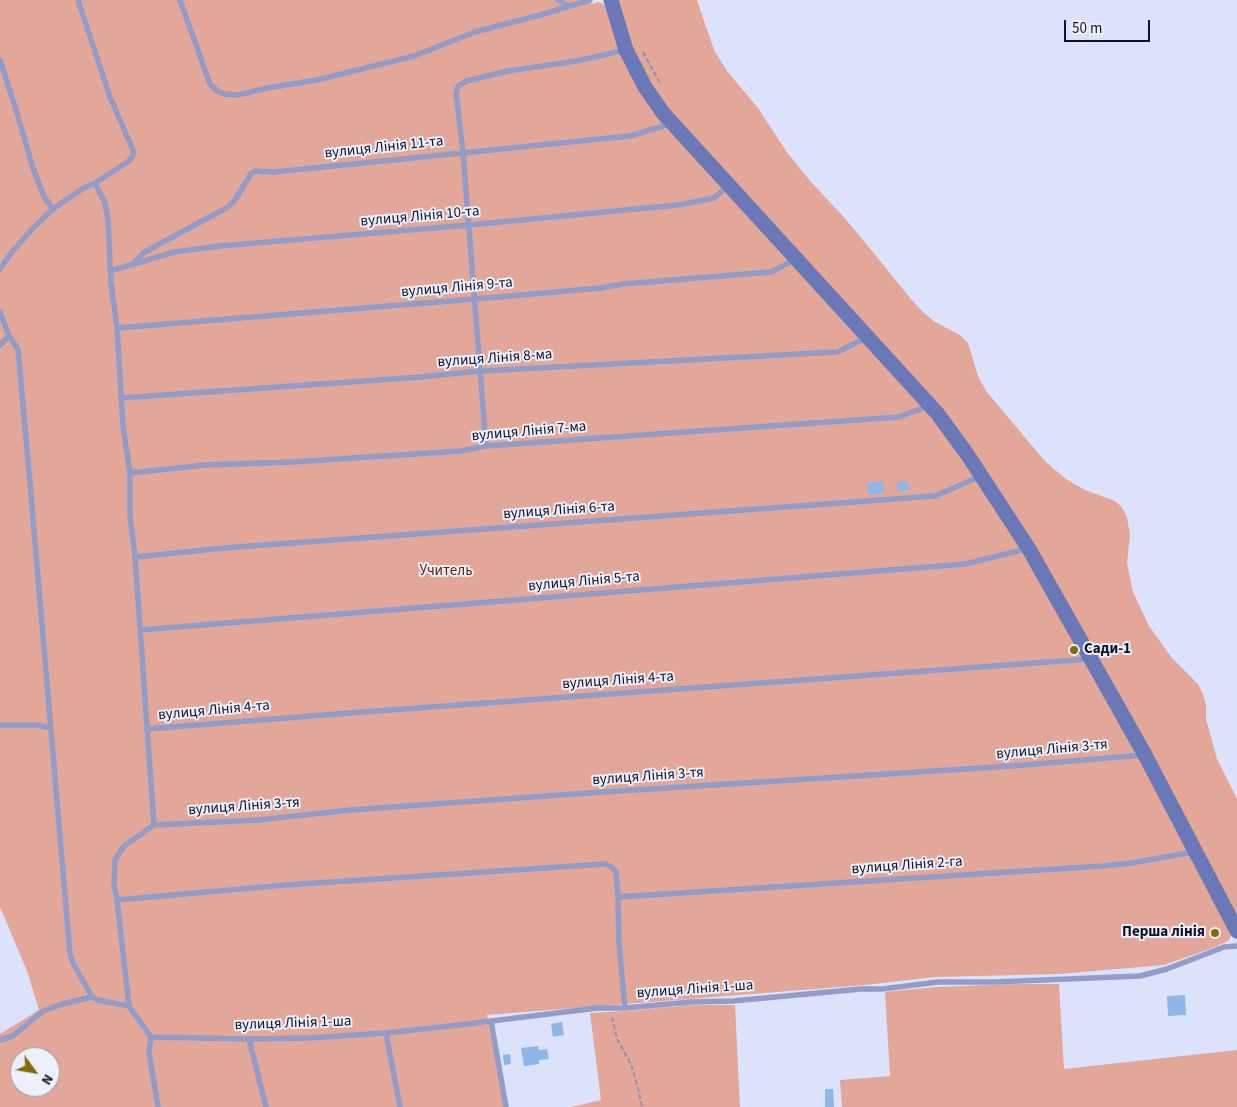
<!DOCTYPE html>
<meta charset="utf-8">
<style>
body{margin:0}
#map{position:relative;width:1237px;height:1107px;overflow:hidden;background:#dce2fb;font-family:"Source Sans 3",sans-serif}
canvas{display:block}
.north{position:absolute;left:10px;top:1047px;width:50px;height:50px;box-sizing:border-box;background:#edf0fc;border:1px solid #9598a8;border-radius:50%;rotate:122deg;font-size:14px;font-weight:700;line-height:20px;text-align:center;color:#111429}
.north::after{content:'';display:block;margin:auto;width:18px;height:22px;background:#836d09;clip-path:polygon(50% 0,100% 100%,50% 72%,0 100%)}
.scale{position:absolute;left:1064px;top:20px;width:86px;height:22px;box-sizing:border-box;border:2px solid #111429;border-top:0;padding-left:6px;font-size:15px;line-height:18px;white-space:nowrap;color:#111429;-webkit-text-stroke:4px #edf0fc;paint-order:stroke}
</style>
<div id="map">
<canvas width="1237" height="1107"></canvas>
<div class="north">N</div>
<div class="scale">50 m</div>
</div>
<script>
const c = document.querySelector('canvas').getContext('2d');
c.lineJoin = 'round';
function fillPath(path, color) {
  c.fillStyle = color;
  c.fill(path, 'evenodd');
}
function poly(rows) {
  const path = new Path2D();
  for (const r of rows) {
    path.moveTo(r[0], r[1]);
    for (let i = 2; i < r.length; i += 2) path.lineTo(r[i], r[i + 1]);
  }
  return path;
}
function trace(path, color, width, dash) {
  c.strokeStyle = color;
  c.lineWidth = width;
  c.lineCap = dash ? 'butt' : 'round';
  c.setLineDash(dash || []);
  c.stroke(path);
}
function label(font, color, halo, rows, align = 'center') {
  c.font = font + ' "Source Sans 3",sans-serif';
  c.lineWidth = 4;
  c.setLineDash([]);
  c.textBaseline = 'middle';
  c.strokeStyle = halo;
  c.fillStyle = color;
  for (const [text, x, y, turn = 0] of rows) {
    c.save();
    c.translate(x, y);
    c.rotate((+turn || 0) * Math.PI / 180);
    c.textAlign = isNaN(turn) ? turn : align;
    if (halo) c.strokeText(text, 0, 0);
    c.fillText(text, 0, 0);
    c.restore();
  }
}
const green = poly([
 [0,0,590,0,591,4,599,2,603,4,605,7,620,50,639,89,935,421,1021,546,1144,762,1231,932,1231,937,1228,941,1215,947,1164,965,1060,974,935,977,865,985,487,1015,505,1107,0,1107,0,1034,39,1010,27,971,0,907],
 [20,1057,50,1057,50,1087,20,1087],
 [618,0,697,0,714,50,727,71,758,108,786,151,811,182,842,215,868,246,910,298,923,312,935,322,960,335,968,343,978,376,986,391,1044,460,1055,470,1066,479,1085,490,1115,501,1122,507,1127,517,1130,535,1127,563,1133,592,1149,626,1172,658,1198,684,1203,694,1206,705,1206,719,1217,759,1237,799,1237,918,972,451,667,109,649,84,630,47],
 [1019,984,1059,984,1064,1069,1237,1050,1237,1107,842,1107,840,1080,890,1076,885,992,937,987],
 [691,1005,735,1005,740,1107,572,1107,601,1100,590,1013,626,1011]
]);
const building = poly([
 [883,481,884,493,869,495,867,483],
 [908,481,909,490,897,491,897,482],
 [1185,995,1186,1015,1168,1016,1167,996],
 [562,1022,564,1035,553,1037,551,1024],
 [538,1046,539,1050,547,1049,549,1059,539,1060,539,1064,524,1066,521,1048],
 [510,1054,511,1064,504,1065,503,1055],
 [825,1089,833,1089,834,1107,825,1107]
]);
const path = poly([
 [643,52,661,85],
 [612,1017,617,1039,631,1064,638,1088,642,1107]
]);
const service = poly([
 [180,0,210,84,217,91,224,94,238,95,267,88,317,80,414,56,475,32,540,15,590,0],
 [558,0,568,6],
 [0,60,17,113,33,168,44,197,53,209],
 [95,183,105,203,108,220,111,283,117,328,123,426,130,473,130,515,135,557,154,825,124,846,115,860,114,884,117,900,129,1006,151,1037,149,1052,158,1107],
 [133,264,143,253,228,207,235,200,250,175,255,171,274,172,630,136,670,124],
 [0,269,11,253,34,227,53,209,82,189,95,183,129,161,133,156,133,150,110,97,78,0],
 [110,271,174,252,220,246,469,225,678,205,714,198,728,186],
 [0,312,9,336,18,349,30,483,70,954,73,963,92,997,98,1000,129,1006],
 [117,328,475,299,601,288,623,284,771,272,796,259],
 [0,345,9,336],
 [121,398,421,377,481,371,837,352,866,338],
 [486,446,463,152,456,93,458,87,466,81,508,71,577,61,625,50],
 [130,473,205,465,292,462,461,451,486,446,899,417,928,406],
 [135,557,224,548,935,496,981,476],
 [140,630,965,564,1026,549],
 [0,725,37,725,51,728],
 [147,729,349,713,1090,659],
 [154,825,258,820,350,810,588,793,1012,766,1143,755],
 [618,897,1103,866,1131,863,1194,852],
 [117,900,286,885,605,864,612,867,616,872,618,897,619,944,625,1008],
 [491,1021,506,1107],
 [386,1033,400,1107],
 [151,1037,249,1039,308,1038,386,1033,459,1025,597,1008,625,1008,691,1002,733,1001,861,989,882,989,938,982,995,982,1140,976,1167,969,1224,947,1237,946],
 [249,1039,266,1107],
 [0,1040,13,1036,43,1011,62,1004,92,997]
]);
const secondary = poly([
 [611,0,626,50,645,87,663,113,937,413,967,454,1029,549,1091,659,1145,755,1237,931]
]);
const markers = [
 [1074,650,5,"#836d09"],
 [1215,933,5,"#836d09"]
];
const streetNames = [
 ["вулиця Лінія 11-та",384,148,-6],
 ["вулиця Лінія 10-та",420,217,-5],
 ["вулиця Лінія 9-та",457,288,-5],
 ["вулиця Лінія 8-ма",495,359,-4],
 ["вулиця Лінія 7-ма",529,432,-5],
 ["вулиця Лінія 6-та",559,511,-4],
 ["вулиця Лінія 5-та",584,582,-5],
 ["вулиця Лінія 4-та",618,681,-4],
 ["вулиця Лінія 4-та",214,711,-5],
 ["вулиця Лінія 3-тя",1052,750,-5],
 ["вулиця Лінія 3-тя",648,777,-4],
 ["вулиця Лінія 3-тя",244,807,-4],
 ["вулиця Лінія 2-га",907,866,-4],
 ["вулиця Лінія 1-ша",695,990,-4],
 ["вулиця Лінія 1-ша",293,1024,-2]
];
const parkNames = [
 ["Учитель",446,572]
];
const poiNames = [
 ["Сади-1",1084,650],
 ["Перша лінія",1205,933,"right"]
];
fillPath(green, '#e2a798');
fillPath(building, '#8eb6e8');
trace(path, '#8e93ab', 2, [5, 2.5]);
trace(service, '#929cc7', 5.5);
trace(secondary, '#6b78b7', 15);
for (const [x, y, r, color] of markers) {
  const dot = new Path2D();
  dot.arc(x, y, r, 0, 2 * Math.PI);
  c.fillStyle = color;
  c.fill(dot);
  trace(dot, '#edf0fc', 2);
}
label('15px', '#111429', '#edf0fc', streetNames);
label('15px', '#6b1c09', '#edf0fc', parkNames);
label('bold 15px', '#111429', '#edf0fc', poiNames, 'left');
</script>
